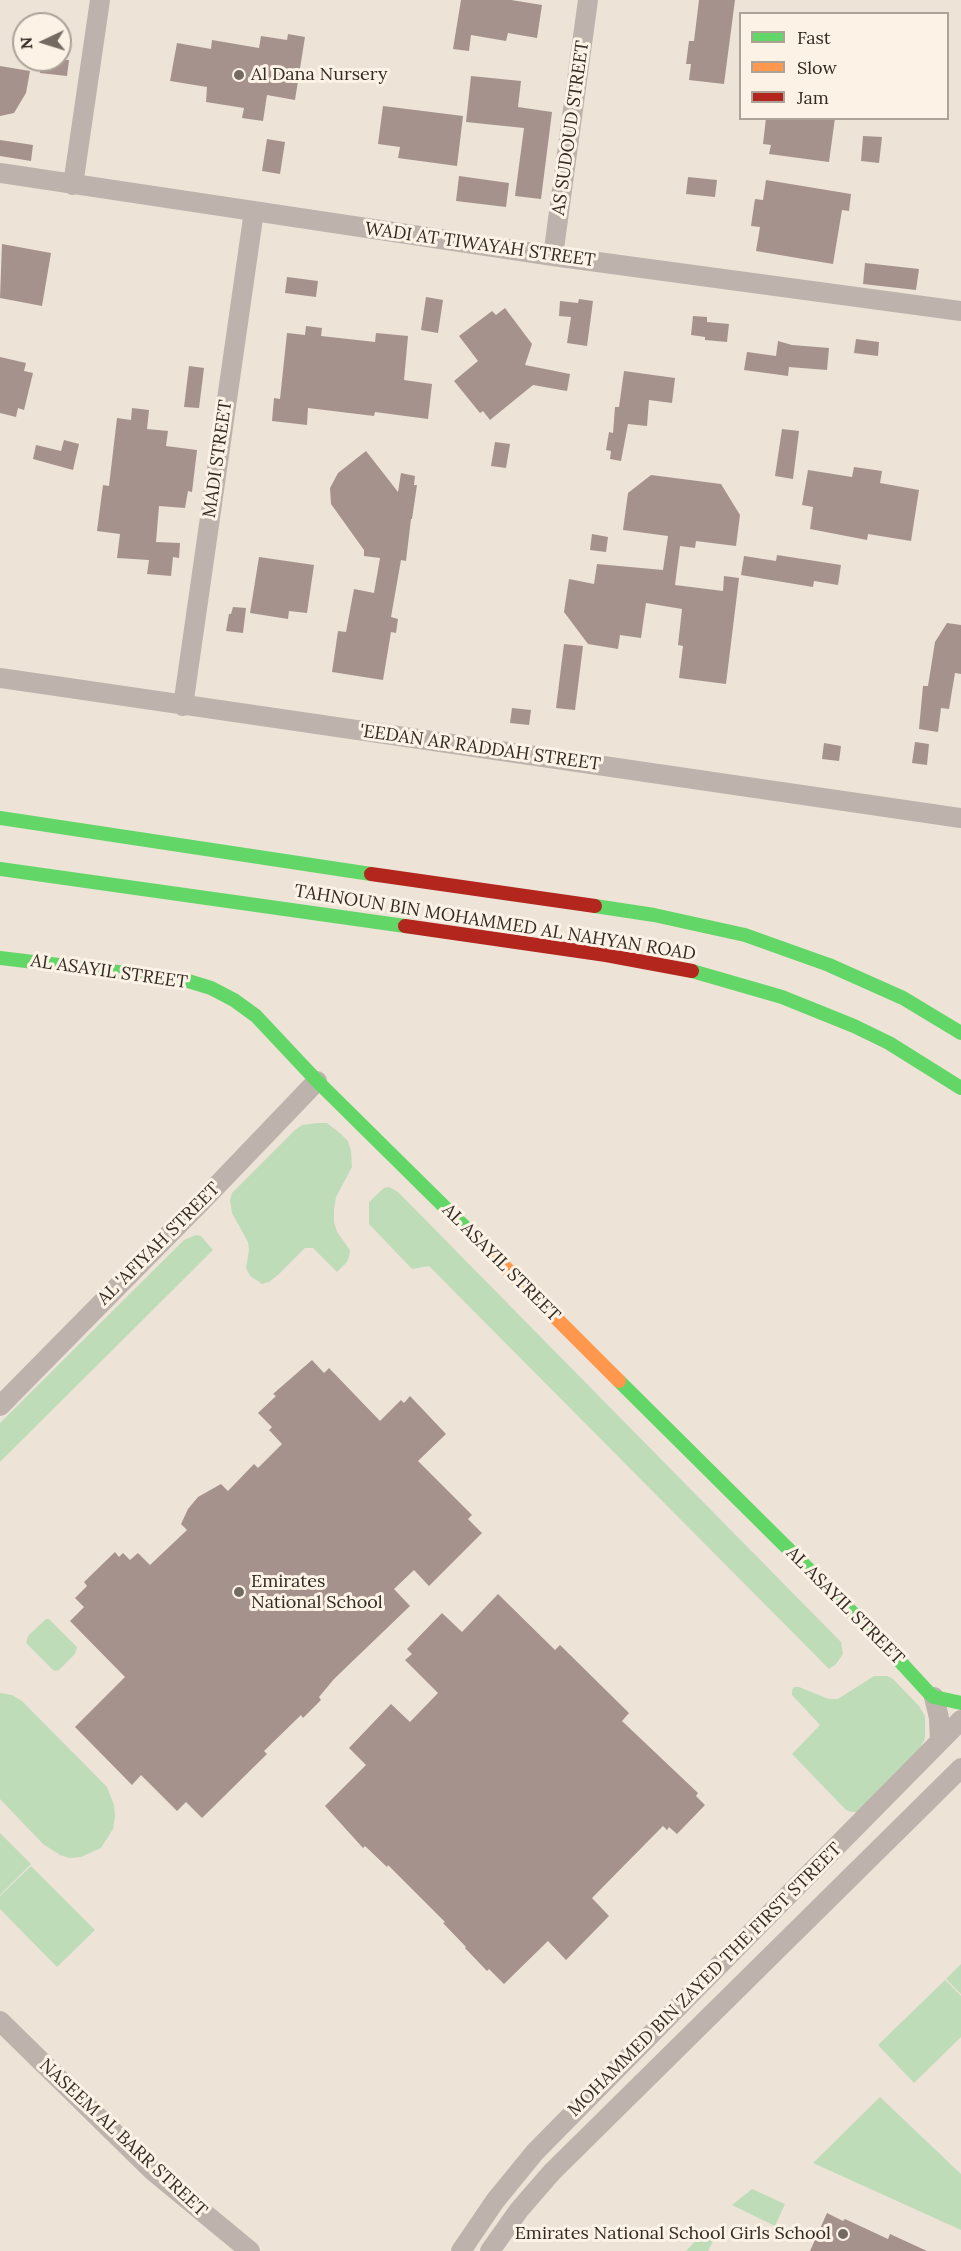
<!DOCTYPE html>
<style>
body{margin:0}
#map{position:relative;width:961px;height:2251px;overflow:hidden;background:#ede3d7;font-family:Lora,serif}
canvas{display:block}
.legend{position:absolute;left:739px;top:12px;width:210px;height:108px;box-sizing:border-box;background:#fdf2e6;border:2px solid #aba298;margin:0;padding:8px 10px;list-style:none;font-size:18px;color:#312b23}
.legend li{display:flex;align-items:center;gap:12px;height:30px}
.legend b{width:30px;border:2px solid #aba298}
.north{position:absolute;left:12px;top:12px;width:60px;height:60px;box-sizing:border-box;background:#fdf2e6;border:2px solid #aba298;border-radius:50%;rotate:266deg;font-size:16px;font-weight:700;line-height:24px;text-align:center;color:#312b23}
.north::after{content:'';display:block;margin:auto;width:21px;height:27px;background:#736b62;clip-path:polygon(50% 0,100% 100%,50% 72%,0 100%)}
</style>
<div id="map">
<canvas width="961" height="2251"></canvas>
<ul class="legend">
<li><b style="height:8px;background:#63d668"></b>Fast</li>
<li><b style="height:8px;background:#ff974d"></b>Slow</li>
<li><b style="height:8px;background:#b3261e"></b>Jam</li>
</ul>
<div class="north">N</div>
</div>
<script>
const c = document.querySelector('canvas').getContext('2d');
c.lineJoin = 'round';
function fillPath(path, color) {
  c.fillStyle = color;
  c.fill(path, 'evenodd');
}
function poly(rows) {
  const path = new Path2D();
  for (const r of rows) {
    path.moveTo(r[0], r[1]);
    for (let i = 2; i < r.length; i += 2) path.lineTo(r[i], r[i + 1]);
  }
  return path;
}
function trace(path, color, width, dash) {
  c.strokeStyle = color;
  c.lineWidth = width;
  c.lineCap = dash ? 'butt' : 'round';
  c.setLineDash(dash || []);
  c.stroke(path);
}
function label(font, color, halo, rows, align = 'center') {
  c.font = font + ' Lora,serif';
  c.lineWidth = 6;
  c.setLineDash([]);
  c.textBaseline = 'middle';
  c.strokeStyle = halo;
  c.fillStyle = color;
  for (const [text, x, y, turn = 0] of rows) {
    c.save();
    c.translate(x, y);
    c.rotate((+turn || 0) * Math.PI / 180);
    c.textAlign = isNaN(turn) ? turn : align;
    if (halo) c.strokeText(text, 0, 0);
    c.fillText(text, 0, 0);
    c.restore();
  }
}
const green = poly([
 [317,1123,327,1123,341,1134,348,1141,351,1151,352,1167,336,1197,334,1209,334,1222,337,1232,350,1250,349,1257,347,1262,337,1272,313,1248,305,1248,279,1274,269,1282,262,1284,250,1276,246,1268,249,1250,248,1242,232,1213,230,1200,232,1193,295,1130,302,1125],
 [389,1187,398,1192,841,1642,843,1654,836,1664,829,1669,429,1266,412,1269,369,1224,369,1202,384,1188],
 [196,1235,201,1236,213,1250,0,1462,0,1423,184,1240],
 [46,1619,49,1619,77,1647,75,1654,59,1670,55,1671,51,1668,26,1643,28,1636],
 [874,1676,887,1676,893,1679,919,1706,925,1716,925,1738,921,1747,857,1812,851,1812,846,1810,792,1754,820,1725,792,1695,792,1690,794,1687,799,1687,829,1699,838,1699],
 [0,1693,12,1695,22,1701,107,1787,114,1805,115,1817,113,1829,101,1848,81,1857,70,1858,60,1855,43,1844,0,1799],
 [0,1833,31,1864,0,1895],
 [31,1866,95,1930,57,1967,0,1909,0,1896],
 [961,1964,961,1994,946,1979],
 [945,1980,961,1996,961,2037,914,2083,878,2045],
 [880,2097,961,2174,961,2230,813,2163],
 [752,2189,785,2204,775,2226,732,2205],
 [707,2229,716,2235,708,2251,686,2251]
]);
const building = poly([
 [461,0,511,0,542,5,537,38,508,33,506,41,471,35,469,51,453,49],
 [699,0,735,0,724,84,689,80,691,64,686,64,689,41,694,41],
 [288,34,305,37,295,100,267,95,263,121,242,118,244,108,206,102,207,87,170,81,177,43,211,49,212,40,259,48,261,36,287,40],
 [42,60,69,60,67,76,40,73],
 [0,66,30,71,26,93,14,113,0,116],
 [471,76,521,81,518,107,552,112,541,199,515,196,524,128,466,122],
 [383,106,463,116,457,166,398,158,400,147,378,144],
 [766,118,835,118,829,162,769,154,771,145,763,144],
 [863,136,882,137,879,163,861,161],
 [267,139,285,142,280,174,262,171],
 [0,140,33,145,31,161,0,156],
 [459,176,509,183,506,207,456,201],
 [688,177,717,180,715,197,686,194],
 [766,180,851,194,849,211,842,210,833,264,756,251,760,227,751,226,755,199,763,200],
 [2,244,51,253,42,306,0,298],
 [865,263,919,269,916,290,863,284],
 [287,277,318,281,316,297,285,293],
 [426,297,443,300,438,333,421,330],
 [579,299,593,301,587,346,567,343,571,317,559,316,560,301,578,303],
 [505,308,532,344,525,365,570,374,567,391,533,385,490,420,483,411,480,413,454,381,478,361,459,336,492,311,496,315],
 [693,316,707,317,707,322,729,324,727,342,705,340,705,337,691,335],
 [306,326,322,328,321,336,375,342,376,333,408,336,404,380,432,384,428,419,375,412,374,416,308,408,307,425,272,421,274,398,280,399,287,333,305,335],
 [856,339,879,342,878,356,854,353],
 [778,341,792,345,829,348,827,370,789,367,788,376,744,370,747,352,776,356],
 [0,357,26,363,24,371,33,373,24,410,18,408,16,417,0,413],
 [189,366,204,368,199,408,184,407],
 [624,371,675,378,672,403,649,400,647,426,628,424,621,461,610,459,611,451,606,450,609,432,613,433,615,407,619,407],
 [132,408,149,410,147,429,168,431,166,446,197,450,192,492,188,491,185,508,159,506,156,542,180,543,179,558,173,557,171,576,147,574,149,560,117,558,120,534,97,531,103,485,109,486,117,418,131,420],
 [782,429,799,431,793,479,775,476],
 [64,440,79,444,73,470,33,459,36,445,61,451],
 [495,442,510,444,506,468,491,466],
 [366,451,398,492,401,473,415,476,414,485,417,485,412,519,411,519,406,561,401,560,391,617,398,619,396,633,391,632,383,680,332,672,338,631,346,632,354,589,374,593,380,558,364,556,364,550,331,504,330,488,338,473],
 [854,467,882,471,880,483,919,490,911,541,868,534,867,540,810,529,813,507,802,505,808,470,852,477],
 [651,475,721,484,740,515,736,546,696,541,695,548,680,546,675,585,723,591,724,576,739,578,726,684,679,678,683,646,678,645,682,609,646,603,641,638,620,635,618,649,588,644,564,612,569,579,594,584,597,564,663,570,668,536,623,530,628,493],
 [592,534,608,537,606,552,590,550],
 [777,555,841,565,838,585,814,581,813,587,741,575,744,556,776,561],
 [259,557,314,565,307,613,289,611,288,619,250,613],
 [233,607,246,608,243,633,226,631,229,614,231,614],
 [947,623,961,625,961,674,955,673,949,709,941,708,938,732,919,729,923,686,928,686,935,642],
 [564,644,583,646,575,710,556,708],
 [512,708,531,710,529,725,510,723],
 [915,742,929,744,927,765,912,763],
 [824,743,841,746,839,761,822,759],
 [312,1360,324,1373,329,1368,380,1421,401,1400,404,1403,410,1396,446,1434,418,1461,472,1515,468,1519,482,1533,429,1586,414,1570,394,1589,410,1606,334,1679,319,1697,321,1700,303,1718,301,1715,264,1751,267,1754,202,1818,186,1802,177,1811,141,1775,132,1785,75,1727,125,1677,70,1621,84,1607,75,1598,87,1586,84,1582,115,1552,119,1557,123,1553,130,1560,138,1553,150,1565,187,1530,181,1524,188,1509,198,1497,221,1484,228,1491,254,1464,258,1468,282,1444,269,1430,272,1427,258,1413,276,1396,273,1394],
 [498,1594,555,1650,560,1645,629,1713,622,1721,698,1793,696,1796,705,1805,677,1834,669,1827,667,1830,663,1826,592,1898,609,1916,566,1960,548,1941,504,1984,489,1969,487,1971,465,1948,466,1947,443,1923,445,1922,388,1865,387,1867,365,1846,363,1848,325,1806,366,1765,349,1748,391,1704,410,1722,438,1693,405,1660,412,1654,407,1649,442,1613,462,1632],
 [827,2213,843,2221,845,2219,888,2239,890,2234,927,2251,810,2251]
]);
const street = poly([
 [0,173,553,256,961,311],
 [73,185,100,0],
 [553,256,588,0],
 [0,678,961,818],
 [183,706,254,211],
 [0,1406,204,1199,317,1081],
 [934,1697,939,1718,940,1741],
 [0,2021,153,2171,250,2251],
 [461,2251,495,2201,535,2152,961,1720],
 [490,2251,519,2210,552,2172,961,1768]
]);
const fast = poly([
 [0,818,371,874],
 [0,869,405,926],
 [595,906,654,915,745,935,829,965,903,998,961,1033],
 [0,958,185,980,211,988,234,1000,256,1016,317,1081,480,1242],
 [692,971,782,997,854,1026,889,1043,961,1088],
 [619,1381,885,1645,929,1693,934,1697,961,1703]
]);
const slow = poly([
 [480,1242,619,1381]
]);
const jam = poly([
 [371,874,595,906],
 [405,926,606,955,692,971]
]);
const markers = [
 [239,75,6,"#736b62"],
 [239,1592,6,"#736b62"],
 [843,2234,6,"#736b62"]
];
const poiNames = [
 ["Al Dana Nursery",251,75],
 ["Emirates",251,1582],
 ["National School",251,1603],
 ["Emirates National School Girls School",831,2234,"right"]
];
const streetNames = [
 ["AS SUDOUD STREET",571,128,-82],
 ["WADI AT TIWAYAH STREET",480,245,8],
 ["MADI STREET",218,459,-82],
 ["'EEDAN AR RADDAH STREET",480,748,8],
 ["TAHNOUN BIN MOHAMMED AL NAHYAN ROAD",495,923,9],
 ["AL ASAYIL STREET",109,972,8],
 ["AL 'AFIYAH STREET",159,1244,-45],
 ["AL ASAYIL STREET",501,1263,45],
 ["AL ASAYIL STREET",845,1606,45],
 ["MOHAMMED BIN ZAYED THE FIRST STREET",705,1980,-45],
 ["NASEEM AL BARR STREET",123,2138,43]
];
fillPath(green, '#bfdcb9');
fillPath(building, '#a5928d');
trace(street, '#bdb3ac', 20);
trace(fast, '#63d668', 14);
trace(slow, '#ff974d', 14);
trace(jam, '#b3261e', 14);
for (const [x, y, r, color] of markers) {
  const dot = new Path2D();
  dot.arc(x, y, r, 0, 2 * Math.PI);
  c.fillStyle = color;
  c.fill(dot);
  trace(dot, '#fdf2e6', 2);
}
label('18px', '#312b23', '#fdf2e6', poiNames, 'left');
label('18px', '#312b23', '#fdf2e6', streetNames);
</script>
